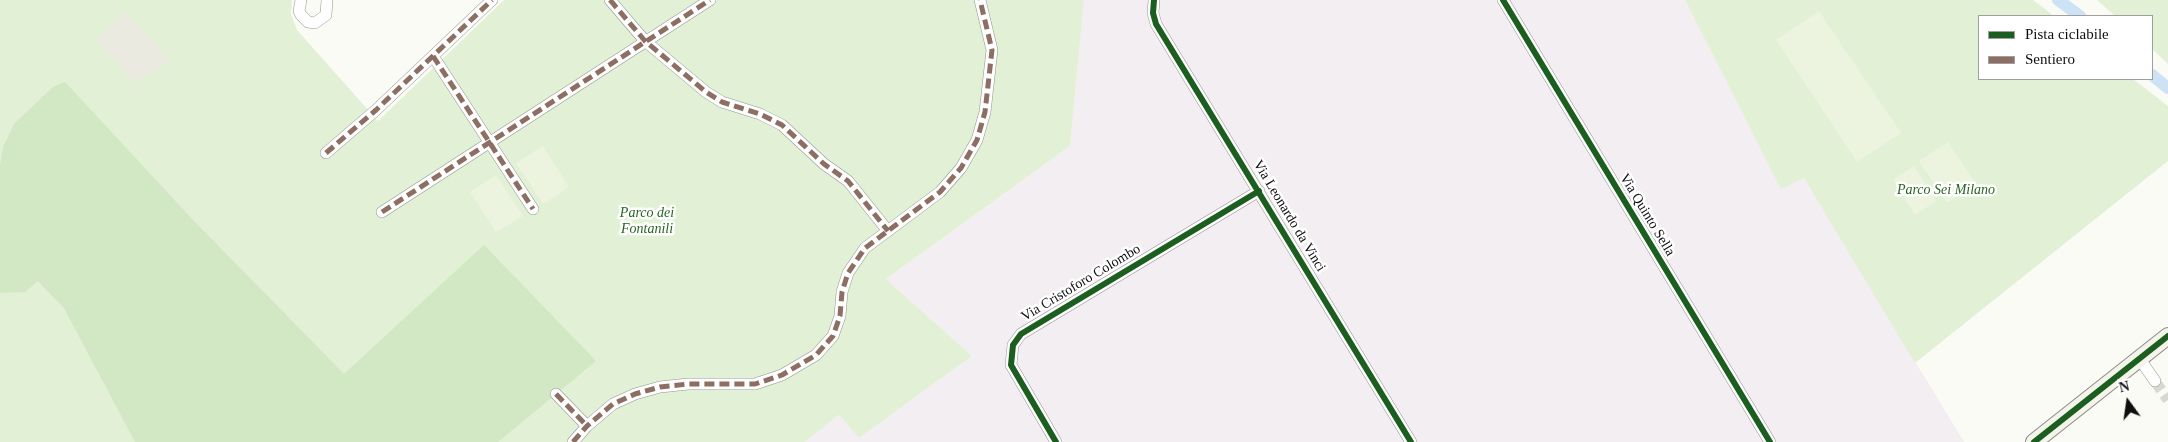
<!DOCTYPE html>
<style>
body{margin:0}
#map{position:relative;width:2168px;height:442px;overflow:hidden;background:#fbfbf5;font-family:Georgia,serif}
canvas{display:block}
.legend{position:absolute;left:1978px;top:15px;width:175px;height:65px;box-sizing:border-box;background:#fff;border:1px solid #9f9f9f;margin:0;padding:6px 9px;list-style:none;font-size:15px;color:#0f0f0f}
.legend li{display:flex;align-items:center;gap:10px;height:25px}
.legend b{width:25px;border:1px solid #9f9f9f}
.north{position:absolute;left:2103px;top:377px;width:50px;height:50px;-webkit-text-stroke:4px #fff;paint-order:stroke;rotate:346deg;font-size:14px;font-weight:700;line-height:20px;text-align:center;color:#0f0f0f}
.north::after{content:'';display:block;margin:auto;width:18px;height:22px;background:#0f0f0f;clip-path:polygon(50% 0,100% 100%,50% 72%,0 100%)}
</style>
<div id="map">
<canvas width="2168" height="442"></canvas>
<ul class="legend">
<li><b style="height:6px;background:#1b5e20"></b>Pista ciclabile</li>
<li><b style="height:6px;background:#8d6e63"></b>Sentiero</li>
</ul>
<div class="north">N</div>
</div>
<script>
const c = document.querySelector('canvas').getContext('2d');
c.lineJoin = 'round';
function fillPath(path, color) {
  c.fillStyle = color;
  c.fill(path, 'evenodd');
}
function poly(rows) {
  const path = new Path2D();
  for (const r of rows) {
    path.moveTo(r[0], r[1]);
    for (let i = 2; i < r.length; i += 2) path.lineTo(r[i], r[i + 1]);
  }
  return path;
}
function trace(path, color, width, dash) {
  c.strokeStyle = color;
  c.lineWidth = width;
  c.lineCap = dash ? 'butt' : 'round';
  c.setLineDash(dash || []);
  c.stroke(path);
}
function label(font, color, halo, rows, align = 'center') {
  c.font = font + ' Georgia,serif';
  c.lineWidth = 5;
  c.setLineDash([]);
  c.textBaseline = 'middle';
  c.strokeStyle = halo;
  c.fillStyle = color;
  for (const [text, x, y, turn = 0] of rows) {
    c.save();
    c.translate(x, y);
    c.rotate((+turn || 0) * Math.PI / 180);
    c.textAlign = isNaN(turn) ? turn : align;
    if (halo) c.strokeText(text, 0, 0);
    c.fillText(text, 0, 0);
    c.restore();
  }
}
const industrial = poly([
 [1084,0,1685,0,1781,188,1804,178,1964,442,805,442,839,415,859,438,972,356,886,279,1070,146]
]);
const green = poly([
 [0,0,292,0,291,14,297,30,378,121,504,0,1084,0,1070,146,886,279,972,356,859,438,839,415,805,442,0,442],
 [1685,0,2033,0,2054,16,1979,16,1979,79,2133,79,2168,106,2168,161,1915,363,1804,178,1781,189],
 [2097,0,2168,0,2168,64,2152,49,2152,16,2115,16]
]);
const forest = poly([
 [65,82,192,219,344,374,484,245,596,361,498,442,135,442,64,308,38,281,25,292,0,293,0,166,3,147,14,124,53,87]
]);
const pitch = poly([
 [1819,11,1901,133,1857,162,1776,40],
 [1948,142,1976,184,1947,203,1919,161],
 [543,146,569,187,543,204,516,163],
 [1914,166,1936,201,1915,215,1893,180],
 [496,175,523,216,496,232,470,192]
]);
const plaza = poly([
 [125,12,171,60,135,83,96,41]
]);
const canal = poly([
 [2058,0,2080,16],
 [2152,75,2168,88]
]);
const streetTunnel = poly([
 [2155,381,2168,400]
]);
const street = poly([
 [301,0,299,11,301,15,308,22,315,23,326,15,327,0],
 [610,0,645,41,706,92,722,102,760,114,782,125,824,164,848,181,888,231],
 [1154,0,1153,13,1156,24,1411,442],
 [1503,0,1770,442],
 [433,56,533,209],
 [326,153,376,110,492,0],
 [382,212,710,0],
 [2139,358,2155,381],
 [556,394,587,426],
 [573,442,587,426,613,404,635,394,660,387,688,384,755,384,782,375,816,355,833,336,840,316,842,292,848,273,865,248,940,192,961,168,977,140,985,112,992,50,980,0],
 [1056,442,1011,365,1013,345,1021,334,1259,191]
]);
const secondary = poly([
 [2034,442,2168,336]
]);
const quiet = poly([
 [610,0,645,41,706,92,722,102,760,114,782,125,824,164,848,181,888,231],
 [433,56,533,209],
 [326,153,376,110,492,0],
 [382,212,710,0],
 [556,394,587,426],
 [573,442,587,426,613,404,635,394,660,387,688,384,755,384,782,375,816,355,833,336,840,316,842,292,848,273,865,248,940,192,961,168,977,140,985,112,992,50,980,0]
]);
const cycleway = poly([
 [1154,0,1153,13,1156,24,1411,442],
 [1503,0,1770,442],
 [1056,442,1011,365,1013,345,1021,334,1259,191],
 [2034,442,2168,336]
]);
const parkNames = [
 ["Parco Sei Milano",1946,190],
 ["Parco dei",647,213],
 ["Fontanili",647,229]
];
const streetNames = [
 ["Via Quinto Sella",1647,215,59],
 ["Via Leonardo da Vinci",1289,216,59],
 ["Via Cristoforo Colombo",1081,283,-31]
];
fillPath(industrial, '#f3eef1');
fillPath(green, '#e2f0d6');
fillPath(forest, '#d2e7c4');
fillPath(pitch, '#ecf4e0');
fillPath(plaza, '#ebeae0');
trace(canal, '#cde2f4', 12);
trace(streetTunnel, '#d8d8d2', 11, [11, 5.5]);
trace(street, '#959593', 12);
trace(secondary, '#8c8c89', 18);
trace(street, '#fefefe', 11);
trace(secondary, '#f4f4eb', 16);
trace(quiet, '#8d6e63', 5, [10, 5]);
trace(cycleway, '#1b5e20', 6);
label('italic 14px', '#286422', '#fff', parkNames);
label('14px', '#0f0f0f', '#fff', streetNames);
</script>
